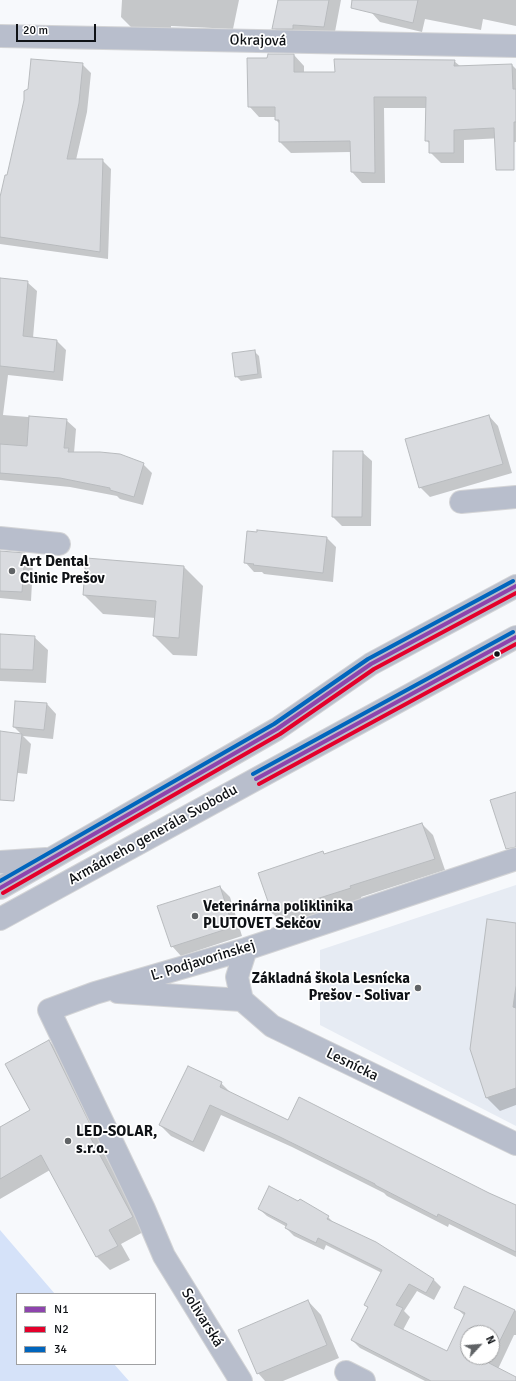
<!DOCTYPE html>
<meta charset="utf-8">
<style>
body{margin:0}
#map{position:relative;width:516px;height:1381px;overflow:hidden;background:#f7f9fc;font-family:Signika,sans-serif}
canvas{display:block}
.legend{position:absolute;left:16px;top:1293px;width:140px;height:72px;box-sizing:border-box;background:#fff;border:1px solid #9fa0a2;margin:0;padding:5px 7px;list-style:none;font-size:12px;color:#0f1216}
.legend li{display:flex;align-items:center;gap:8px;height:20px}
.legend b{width:20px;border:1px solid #9fa0a2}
.north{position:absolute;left:460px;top:1325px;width:40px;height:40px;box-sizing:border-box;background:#fff;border:1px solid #9fa0a2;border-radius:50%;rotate:64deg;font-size:11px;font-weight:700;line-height:16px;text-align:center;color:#0f1216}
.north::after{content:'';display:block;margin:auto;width:14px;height:18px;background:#606366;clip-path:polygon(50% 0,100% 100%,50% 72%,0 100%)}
.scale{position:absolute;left:16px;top:24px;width:80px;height:18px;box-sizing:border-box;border:2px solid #0f1216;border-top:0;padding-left:5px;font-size:12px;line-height:14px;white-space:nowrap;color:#0f1216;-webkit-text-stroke:3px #fff;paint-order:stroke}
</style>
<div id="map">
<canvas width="516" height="1381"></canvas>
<ul class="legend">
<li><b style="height:5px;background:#8e44ad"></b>N1</li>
<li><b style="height:5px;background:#e4002b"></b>N2</li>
<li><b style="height:5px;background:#0065bd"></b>34</li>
</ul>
<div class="north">N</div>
<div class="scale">20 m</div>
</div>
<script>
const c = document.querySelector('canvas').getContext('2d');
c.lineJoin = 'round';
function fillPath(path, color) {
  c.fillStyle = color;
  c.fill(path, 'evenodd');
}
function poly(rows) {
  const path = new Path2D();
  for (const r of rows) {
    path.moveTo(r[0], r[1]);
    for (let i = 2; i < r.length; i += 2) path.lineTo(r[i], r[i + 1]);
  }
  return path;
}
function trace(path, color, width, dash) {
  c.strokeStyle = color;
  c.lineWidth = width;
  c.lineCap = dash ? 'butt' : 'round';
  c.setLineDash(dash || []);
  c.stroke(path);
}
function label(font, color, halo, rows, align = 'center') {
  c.font = font + ' Signika,sans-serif';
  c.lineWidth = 3.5;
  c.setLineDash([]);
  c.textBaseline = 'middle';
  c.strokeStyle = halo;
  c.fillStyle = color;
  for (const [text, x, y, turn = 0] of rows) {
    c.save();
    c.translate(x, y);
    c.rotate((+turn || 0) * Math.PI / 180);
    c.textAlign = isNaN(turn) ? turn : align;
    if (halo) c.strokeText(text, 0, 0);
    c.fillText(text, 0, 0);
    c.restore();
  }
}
const built = poly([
 [516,885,516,1126,320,1025,320,950]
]);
const green = poly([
 [0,1230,55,1294,17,1294,17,1364,114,1364,129,1381,0,1381]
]);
const shadow = poly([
 [122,0,239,0,233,29,171,26,171,28,132,28,121,17],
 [279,0,341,0,334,37,284,39,274,28],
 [373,0,516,0,516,26,483,19,481,30,425,19,422,32,380,22,371,12],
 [294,55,304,66,304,73,336,73,454,61,460,66,512,65,516,69,516,142,506,143,502,138,464,140,464,163,441,163,430,152,430,144,426,140,427,108,384,108,385,183,362,183,352,172,351,152,291,153,280,142,280,124,276,120,276,117,259,117,249,106,268,59],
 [82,64,91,73,87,112,76,160,102,160,111,169,108,259,0,244,0,202,8,176,25,101],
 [0,279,27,282,37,291,33,338,57,341,66,350,63,381,8,375,3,415,66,420,76,429,74,453,143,464,152,473,143,505,120,499,117,496,70,487,0,480],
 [254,351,259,356,262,378,241,381,236,376],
 [489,416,498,426,512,473,430,497,420,487],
 [362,452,372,461,371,526,342,526,333,517],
 [327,538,336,547,333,582,264,574,262,572,254,572,245,562],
 [0,551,24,554,33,563,31,601,0,598],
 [184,567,203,586,197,656,173,655,154,636,156,618,103,614,84,595],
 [0,635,34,637,48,650,46,683,0,681],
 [47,704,56,714,53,739,23,736,31,744,27,774,0,771,0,732,22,735,14,727],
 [422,824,433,835,445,870,361,897,362,900,284,924,272,913,323,853,325,855],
 [220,887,230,897,242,936,181,956,172,946],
 [516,924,516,1105,500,1111,487,1098,471,1049],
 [49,1041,62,1054,104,1142,99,1144,145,1231,121,1244,130,1260,110,1270,97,1257,50,1170,0,1199,0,1128,31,1110],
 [221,1083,231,1093,289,1121,489,1193,516,1206,516,1257,449,1224,448,1227,387,1196,384,1193,292,1147,221,1115,204,1152,171,1136,160,1125],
 [259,1209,328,1217,335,1224,433,1279,441,1287,434,1300,417,1291,404,1311,410,1317,403,1330,447,1353,465,1316,455,1307,465,1287,516,1311,516,1335,514,1335,498,1369,516,1378,516,1381,425,1381,360,1348,352,1340,368,1308,365,1305,382,1273,326,1245,324,1250,294,1236,286,1228,287,1227,267,1216],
 [468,1333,492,1333,492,1357,468,1357],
 [308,1301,321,1315,339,1358,283,1381,265,1381,258,1373]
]);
const building = poly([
 [278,0,329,0,324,27,293,25,293,29,272,29,278,0],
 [352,0,418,0,413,23,351,8,352,0],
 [268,54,294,54,294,72,335,72,334,59,455,60,454,66,512,64,513,89,516,89,516,122,514,122,514,170,496,170,494,128,454,130,454,153,429,153,429,141,425,141,426,97,374,97,375,173,351,172,350,141,279,142,279,120,275,120,275,107,248,107,247,58,267,58,268,54],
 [31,59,83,63,79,103,67,159,103,159,100,252,0,237,0,197,5,175,7,175,24,100,24,91,28,89,31,59],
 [0,278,28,281,23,336,57,340,54,372,0,366,0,278],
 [255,350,258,374,235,377,232,353,255,350],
 [489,415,503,464,419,488,405,439,489,415],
 [29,416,67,419,64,448,69,448,68,452,100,452,120,454,144,463,134,497,110,490,110,488,60,478,0,473,0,444,27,446,29,416],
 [333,451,363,451,362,517,332,517,333,451],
 [257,530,327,537,323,573,253,565,254,564,244,563,247,531,257,532,257,530],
 [0,551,25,553,22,592,0,591,0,551],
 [86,558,184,566,179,638,153,636,156,601,83,595,86,558],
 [0,634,35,636,33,670,0,669,0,634],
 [15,701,47,703,44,730,13,727,15,701],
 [0,731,22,734,14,801,0,800,0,731],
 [516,792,516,847,506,849,490,800,516,792],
 [422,823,435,859,350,886,351,888,272,913,258,873,323,851,324,854,422,823],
 [220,886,233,927,171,947,157,906,220,886],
 [487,919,516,923,516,986,513,1007,516,1008,516,1088,486,1098,470,1049,487,919],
 [49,1040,92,1128,87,1131,133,1217,109,1230,118,1246,96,1257,41,1155,0,1179,0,1127,30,1110,5,1064,49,1040],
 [188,1066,222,1082,220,1087,288,1120,299,1097,489,1193,516,1205,516,1252,438,1214,437,1217,375,1185,375,1184,280,1137,210,1105,193,1142,159,1125,188,1066],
 [269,1186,298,1201,300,1199,329,1216,327,1219,376,1242,434,1279,426,1293,409,1284,396,1305,403,1308,394,1325,447,1351,465,1313,454,1308,464,1286,515,1310,489,1363,516,1377,516,1381,431,1381,351,1340,368,1307,364,1305,382,1270,318,1238,316,1243,285,1228,287,1224,258,1209,269,1186],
 [468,1333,492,1333,492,1357,468,1357,468,1333],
 [308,1300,327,1345,257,1374,238,1330,308,1300]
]);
const minor = poly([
 [0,36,516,46],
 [461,502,516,497],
 [0,538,59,544],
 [0,862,46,859],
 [0,888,277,729,371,664,516,586],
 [0,919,516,637],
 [246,949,237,977,242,1000,272,1026,516,1144],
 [118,992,242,1000],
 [346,1372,364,1381],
 [241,1381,164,1256,144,1209,49,1010,95,993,246,949,516,859]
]);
const bus1 = poly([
 [256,779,516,637],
 [0,888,277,729,371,664,516,586]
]);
const bus2 = poly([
 [259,784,516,644],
 [3,893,280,734,374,669,516,593]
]);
const bus3 = poly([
 [253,774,513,632],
 [0,881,274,724,368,659,513,581]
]);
const markers = [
 [12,571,4,"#606366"],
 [497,654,3.5,"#0f1216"],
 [195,916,4,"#606366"],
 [418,988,4,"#606366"],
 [68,1141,4,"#606366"]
];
const streetNames = [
 ["Okrajová",258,41,1],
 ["Armádneho generála Svobodu",153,835,-29],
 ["Ľ. Podjavorinskej",203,961,-17],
 ["Lesnícka",352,1065,26],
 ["Solivarská",202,1318,58]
];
const poiNames = [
 ["Art Dental",20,562],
 ["Clinic Prešov",20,579],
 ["Veterinárna poliklinika",203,907],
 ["PLUTOVET Sekčov",203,924],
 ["Základná škola Lesnícka",410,979,"right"],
 ["Prešov - Solivar",410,996,"right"],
 ["LED-SOLAR,",76,1132],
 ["s.r.o.",76,1149]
];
fillPath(built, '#e6ebf3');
fillPath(green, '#d5e2f9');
fillPath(shadow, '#0003');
fillPath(building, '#d9dbdf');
trace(building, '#b8bbbe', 1);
trace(minor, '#d3d4d6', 24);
trace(minor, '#b8becc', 22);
trace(bus1, '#8e44ad', 4);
trace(bus2, '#e4002b', 4);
trace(bus3, '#0065bd', 4);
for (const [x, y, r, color] of markers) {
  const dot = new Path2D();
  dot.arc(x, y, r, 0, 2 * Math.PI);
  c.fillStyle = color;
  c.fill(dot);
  trace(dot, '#fff', 1.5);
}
label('15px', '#0f1216', '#fff', streetNames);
label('bold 15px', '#0f1216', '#fff', poiNames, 'left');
</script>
